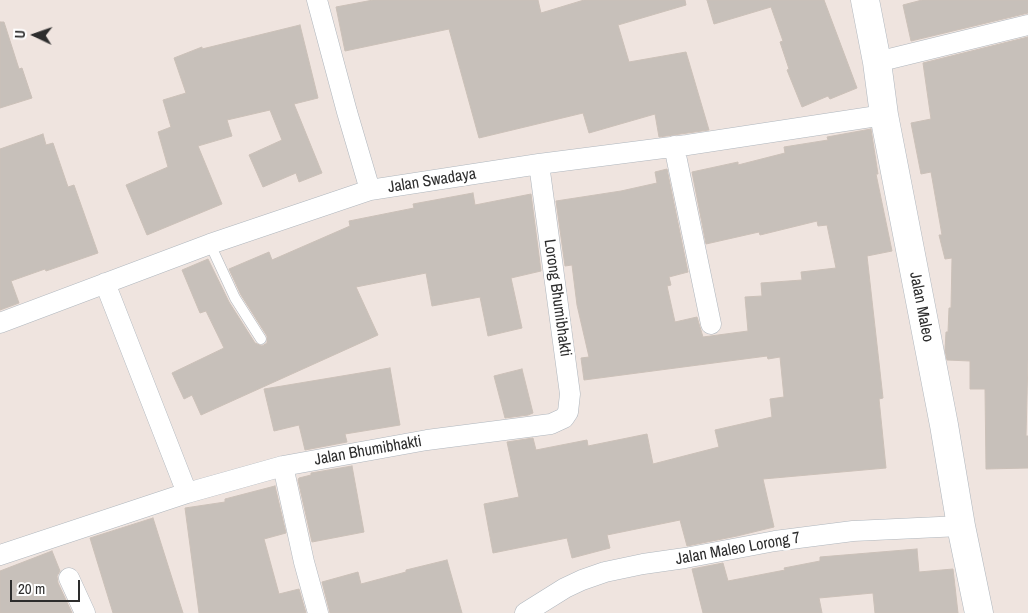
<!DOCTYPE html>
<style>
body{margin:0}
#map{position:relative;width:1028px;height:613px;overflow:hidden;background:#efe4df;font-family:"Archivo Narrow",sans-serif}
canvas{display:block}
.north{position:absolute;left:10px;top:10px;width:50px;height:50px;-webkit-text-stroke:4px #fff;paint-order:stroke;rotate:273deg;font-size:14px;font-weight:700;line-height:20px;text-align:center;color:#2d2d2d}
.north::after{content:'';display:block;margin:auto;width:18px;height:22px;background:#2d2d2d;clip-path:polygon(50% 0,100% 100%,50% 72%,0 100%)}
.scale{position:absolute;left:10px;top:580px;width:70px;height:22px;box-sizing:border-box;border:2px solid #2d2d2d;border-top:0;padding-left:6px;font-size:15px;line-height:18px;white-space:nowrap;color:#2d2d2d;-webkit-text-stroke:4px #fff;paint-order:stroke}
</style>
<div id="map">
<canvas width="1028" height="613"></canvas>
<div class="north">U</div>
<div class="scale">20 m</div>
</div>
<script>
const c = document.querySelector('canvas').getContext('2d');
c.lineJoin = 'round';
function fillPath(path, color) {
  c.fillStyle = color;
  c.fill(path, 'evenodd');
}
function poly(rows) {
  const path = new Path2D();
  for (const r of rows) {
    path.moveTo(r[0], r[1]);
    for (let i = 2; i < r.length; i += 2) path.lineTo(r[i], r[i + 1]);
  }
  return path;
}
function trace(path, color, width, dash) {
  c.strokeStyle = color;
  c.lineWidth = width;
  c.lineCap = dash ? 'butt' : 'round';
  c.setLineDash(dash || []);
  c.stroke(path);
}
function label(font, color, halo, rows, align = 'center') {
  c.font = font + ' "Archivo Narrow",sans-serif';
  c.lineWidth = 5;
  c.setLineDash([]);
  c.textBaseline = 'middle';
  c.strokeStyle = halo;
  c.fillStyle = color;
  for (const [text, x, y, turn = 0] of rows) {
    c.save();
    c.translate(x, y);
    c.rotate((+turn || 0) * Math.PI / 180);
    c.textAlign = isNaN(turn) ? turn : align;
    if (halo) c.strokeText(text, 0, 0);
    c.fillText(text, 0, 0);
    c.restore();
  }
}
const building = poly([
 [373,0,538,0,541,13,584,0,685,0,686,5,618,25,629,62,686,52,709,130,659,137,655,114,589,133,583,113,479,138,449,29,345,51,336,7,373,0],
 [707,0,824,0,857,88,830,99,828,96,802,107,787,70,789,69,780,42,783,41,771,7,714,24,707,0],
 [922,0,1028,0,1028,13,911,41,903,5,922,0],
 [0,22,4,22,19,69,22,68,32,98,0,108,0,22],
 [300,25,318,98,294,104,322,173,299,182,296,173,263,187,249,155,282,140,270,110,227,120,232,136,198,146,222,204,147,235,126,185,168,167,158,132,171,127,163,100,186,93,174,58,202,47,202,49,300,25],
 [1028,37,1028,359,1026,436,1028,436,1028,468,986,469,985,389,970,389,970,361,947,360,945,350,946,332,948,332,949,308,951,308,952,258,945,259,939,235,942,235,931,172,921,174,911,123,931,119,923,63,1028,37],
 [871,129,878,174,876,174,892,251,867,256,883,398,879,399,886,468,763,479,774,527,737,536,687,546,680,520,607,535,610,548,572,558,567,538,493,553,484,504,519,497,507,442,533,438,536,450,587,440,588,446,647,434,653,464,719,447,715,430,772,417,770,399,784,397,780,357,768,359,767,356,584,380,581,358,589,357,577,305,572,265,565,266,556,201,621,191,657,183,655,172,667,169,688,272,669,277,671,285,667,286,675,322,697,317,703,337,748,331,745,297,762,296,761,283,802,280,801,272,836,268,827,225,818,226,817,221,760,235,759,232,706,244,692,172,738,162,738,165,785,153,784,147,828,140,827,137,871,129],
 [43,134,46,145,53,143,68,187,74,185,98,253,46,271,45,269,11,281,19,303,0,310,0,149,43,134],
 [473,193,475,205,531,194,541,271,511,278,522,328,488,336,480,297,432,306,426,273,356,287,378,335,201,415,192,395,184,399,172,373,224,348,206,311,200,313,182,270,208,259,229,302,255,343,262,346,267,343,267,336,241,295,229,269,269,252,272,260,350,226,349,221,414,208,413,204,473,193],
 [390,368,400,425,345,434,347,442,305,450,299,425,274,431,264,389,390,368],
 [522,369,533,413,528,415,505,418,494,376,522,369],
 [352,466,364,532,312,542,298,480,299,478,311,475,311,473,352,466],
 [275,486,286,533,264,539,279,594,299,589,306,613,199,613,185,508,225,502,225,499,275,486],
 [153,518,183,613,113,613,90,538,153,518],
 [917,549,919,572,953,569,958,613,875,613,873,593,819,598,822,613,703,613,692,569,723,563,728,581,785,570,784,568,820,561,820,557,917,549],
 [52,551,60,571,57,576,58,583,72,613,0,613,0,571,52,551],
 [447,560,462,613,330,613,322,582,358,572,361,584,406,572,406,570,447,560]
]);
const lane = poly([
 [210,244,235,298,261,339]
]);
const street = poly([
 [317,0,347,112,370,190],
 [877,62,1028,25],
 [674,146,711,324],
 [105,283,187,493],
 [0,323,210,244,370,190,539,164,687,145,884,115],
 [283,466,304,562,318,613],
 [0,555,187,493,283,466,427,440,551,424,564,418,568,412,570,394,539,164],
 [69,578,85,613],
 [525,613,565,588,582,580,605,572,643,564,685,558,775,541,853,531,961,526]
]);
const secondary = poly([
 [865,0,877,62,884,115,944,425,961,526,979,613]
]);
const streetNames = [
 ["Jalan Swadaya",432,181,-9],
 ["Lorong Bhumibhakti",557,298,82],
 ["Jalan Maleo",921,307,79],
 ["Jalan Bhumibhakti",368,451,-10],
 ["Jalan Maleo Lorong 7",738,549,-10]
];
fillPath(building, '#c7c0ba');
trace(building, '#cbc0b8', 1);
trace(lane, '#afb6bd', 11);
trace(street, '#afb6bd', 21);
trace(secondary, '#afb6bd', 29);
trace(lane, '#fff', 10);
trace(street, '#fff', 20);
trace(secondary, '#fff', 28);
label('16px', '#2d2d2d', '#fff', streetNames);
</script>
